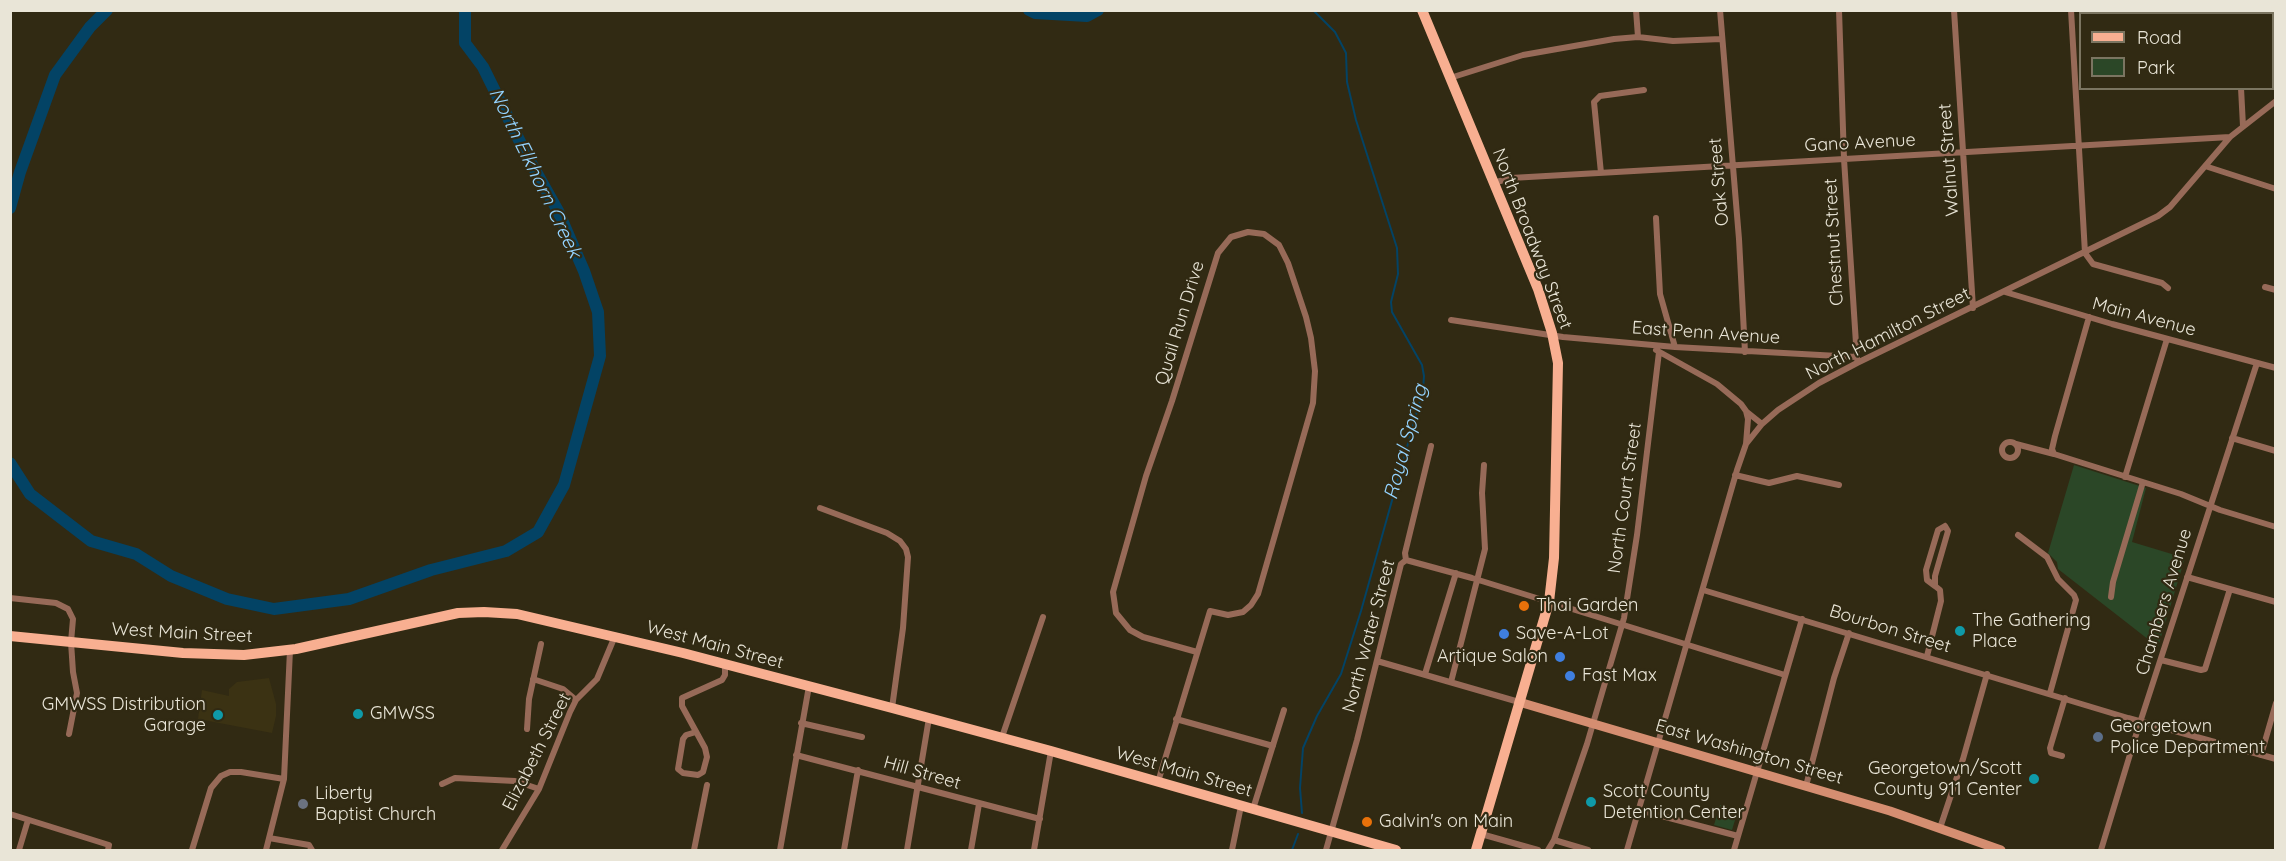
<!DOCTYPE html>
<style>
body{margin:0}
#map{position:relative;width:2286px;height:861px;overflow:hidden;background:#312a13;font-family:Quicksand,sans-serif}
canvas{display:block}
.frame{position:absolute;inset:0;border:12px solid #e9e5d7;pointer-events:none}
.legend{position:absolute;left:2079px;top:12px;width:195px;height:78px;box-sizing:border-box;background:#312a13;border:2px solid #7b7561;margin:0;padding:8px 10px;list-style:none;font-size:18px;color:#e9e5d7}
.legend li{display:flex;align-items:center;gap:12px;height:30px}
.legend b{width:30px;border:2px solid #7b7561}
</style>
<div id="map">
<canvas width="2286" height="861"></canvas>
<div class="frame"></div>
<ul class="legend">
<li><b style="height:8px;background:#f8af91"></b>Road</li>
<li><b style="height:16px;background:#2b4727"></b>Park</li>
</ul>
</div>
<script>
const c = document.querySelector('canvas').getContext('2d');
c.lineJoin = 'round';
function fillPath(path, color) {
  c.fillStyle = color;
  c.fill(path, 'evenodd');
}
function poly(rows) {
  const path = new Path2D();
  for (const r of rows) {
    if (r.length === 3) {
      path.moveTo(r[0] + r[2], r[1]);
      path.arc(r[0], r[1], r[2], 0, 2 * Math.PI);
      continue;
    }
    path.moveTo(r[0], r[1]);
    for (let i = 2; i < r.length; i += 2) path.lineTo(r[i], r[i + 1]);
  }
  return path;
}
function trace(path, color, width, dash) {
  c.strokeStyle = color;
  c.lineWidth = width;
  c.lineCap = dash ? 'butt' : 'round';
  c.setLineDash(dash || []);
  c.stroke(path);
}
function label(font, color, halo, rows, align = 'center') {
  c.font = font + ' Quicksand,sans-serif';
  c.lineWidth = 4.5;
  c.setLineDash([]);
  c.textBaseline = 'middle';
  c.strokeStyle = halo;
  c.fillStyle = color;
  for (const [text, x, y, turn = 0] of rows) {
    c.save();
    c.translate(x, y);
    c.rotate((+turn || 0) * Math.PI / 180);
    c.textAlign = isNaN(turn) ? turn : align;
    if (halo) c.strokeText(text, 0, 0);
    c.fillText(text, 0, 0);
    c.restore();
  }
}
const built = poly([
 [269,678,276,704,276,716,272,733,198,719,202,690,229,696,229,689,237,682]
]);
const green = poly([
 [2074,465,2146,488,2132,542,2185,558,2158,647,2058,569,2057,562,2048,553],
 [1720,805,1738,810,1732,830,1714,825]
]);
const stream = poly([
 [1302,813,1300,788,1303,748,1317,716,1341,674,1361,611,1423,390,1424,376,1422,365,1392,312,1391,302,1398,274,1397,248,1356,120,1347,82,1346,53,1335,32,1313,10],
 [1292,850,1298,834]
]);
const river = poly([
 [1029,10,1035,13,1087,16,1098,10],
 [10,208,20,172,55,75,90,27,107,10],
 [10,463,30,494,91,541,136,554,171,576,227,599,274,609,349,599,431,570,506,551,538,532,564,485,600,356,598,312,584,271,558,211,526,154,483,67,465,43,465,10]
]);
const street = poly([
 [1636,10,1638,37],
 [1720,10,1739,239,1745,352],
 [1839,10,1844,159,1857,359],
 [1954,10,1973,308],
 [2071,10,2085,253,2093,264,2162,283,2168,288],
 [2135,10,2137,14],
 [2236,10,2236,14],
 [1450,78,1523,55,1614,39,1638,37,1673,41,1721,39],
 [2241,88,2243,126],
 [2205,166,2276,189],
 [1601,173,1594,102,1600,96,1644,90],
 [1493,183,1511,178,2230,137],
 [1656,218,1660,294,1675,347],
 [2265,287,2276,290],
 [2005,292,2112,324,2276,368],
 [1451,320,1563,337,1675,347,1856,357],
 [1656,350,1717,384,1741,404,1746,411,1748,419,1746,444],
 [1747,412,1762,424],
 [2232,438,2276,451],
 [2010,450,8],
 [2016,444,2054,454,2181,494,2220,510,2276,527],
 [2054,454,2052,449,2055,436,2089,317],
 [1735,475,1769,483,1797,476,1839,485],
 [2125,477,2167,339],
 [820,508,887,533,900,541,906,549,908,557,903,628,892,708],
 [1945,526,1948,531,1935,576,1935,586,1927,580,1926,570,1938,530,1945,526],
 [2018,535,2047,557,2058,579,2074,595,2076,600,2050,693],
 [1406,560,1472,578,1785,675],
 [2187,577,2276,602],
 [1703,590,2128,718,2276,759],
 [2111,597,2113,582,2143,482],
 [10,598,56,603,68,609,73,619,71,642,73,672,77,693,69,734],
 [1927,656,1941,601,1940,590,1935,586],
 [2161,660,2201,670,2205,669,2230,589],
 [1377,661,1519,702],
 [1425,674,1456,573],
 [533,679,563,689,576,700],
 [1451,682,1485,549,1482,493,1484,465],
 [1176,719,1273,746],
 [801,723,862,737],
 [527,729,529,699,541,644],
 [696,732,686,735,683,739,678,769,683,773,698,775,703,772,707,757,705,748,682,706,682,698,722,680,725,675,725,666],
 [1002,737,1043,617],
 [796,755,1040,819],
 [2261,755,2276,703],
 [2062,756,2051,753,2050,748,2065,698],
 [1158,782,1210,611,1228,615,1243,612,1251,605,1258,594,1313,403,1315,371,1311,338,1306,317,1288,263,1279,245,1264,234,1248,232,1231,237,1218,253,1172,401,1146,476,1113,592,1116,613,1130,630,1143,637,1197,652],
 [442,784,455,778,515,781,539,789],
 [1806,786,1834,678,1849,633],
 [1253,809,1284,710],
 [1639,810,1738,836],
 [10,814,109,845,108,850],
 [1940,828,1963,759,1987,674],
 [1481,834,1538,850],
 [269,838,309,845,312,850],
 [1554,840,1588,850],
 [19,850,28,820],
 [192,850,211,788,221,776,230,772,241,772,284,779],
 [266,850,284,779,290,650],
 [502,850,539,789,570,712,576,700,597,679,615,636],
 [694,850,707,785],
 [780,850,809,686],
 [844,850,858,770],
 [907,850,929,718],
 [971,850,979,804],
 [1034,850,1051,751],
 [1232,850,1241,806],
 [1326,850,1357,740,1401,564,1406,560,1405,553,1431,446],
 [1548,850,1554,840,1587,744,1624,618,1637,535,1659,352],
 [1627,850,1737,470,1746,444,1762,424,1778,410,1819,383,1857,363,2158,216,2170,207,2230,137,2276,101],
 [1734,850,1802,619],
 [2101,850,2135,738,2257,363]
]);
const secondary = poly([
 [1519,702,1890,811,2001,850]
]);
const primary = poly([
 [1422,10,1538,289,1552,333,1558,363,1554,558,1549,602,1476,850],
 [10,636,183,653,244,655,296,649,458,613,484,612,517,614,683,653,892,708,1051,751,1396,850]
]);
const markers = [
 [1524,606,6,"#e8710a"],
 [1960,631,6,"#0f9aa8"],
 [1504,634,6,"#3f7fe0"],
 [1560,657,6,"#3f7fe0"],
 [1570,676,6,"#3f7fe0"],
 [358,714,6,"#0f9aa8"],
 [218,715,6,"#0f9aa8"],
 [2098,737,6,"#5c6f8a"],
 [2034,779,6,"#0f9aa8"],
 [1591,802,6,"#0f9aa8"],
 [303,804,6,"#6b7280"],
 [1367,822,6,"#e8710a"]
];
const streetNames = [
 ["Gano Avenue",1860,143,-3],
 ["Walnut Street",1949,160,-94],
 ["Oak Street",1719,182,-95],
 ["North Broadway Street",1532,239,69],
 ["Chestnut Street",1834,242,-93],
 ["Main Avenue",2144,317,15],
 ["Quail Run Drive",1180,323,-73],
 ["East Penn Avenue",1706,333,4],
 ["North Hamilton Street",1888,334,-27],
 ["North Court Street",1625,498,-82],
 ["Chambers Avenue",2164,602,-73],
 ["Bourbon Street",1890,629,17],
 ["West Main Street",182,633,3],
 ["North Water Street",1369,636,-75],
 ["West Main Street",715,645,15],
 ["Elizabeth Street",537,752,-63],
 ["East Washington Street",1749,752,16],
 ["West Main Street",1184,772,16],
 ["Hill Street",922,773,16]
];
const poiNames = [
 ["Thai Garden",1536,606],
 ["The Gathering",1972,621],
 ["Place",1972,642],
 ["Save-A-Lot",1516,634],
 ["Artique Salon",1548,657,"right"],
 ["Fast Max",1582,676],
 ["GMWSS Distribution",206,705,"right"],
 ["Garage",206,726,"right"],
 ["GMWSS",370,714],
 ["Georgetown",2110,727],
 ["Police Department",2110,748],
 ["Georgetown/Scott",2022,769,"right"],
 ["County 911 Center",2022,790,"right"],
 ["Scott County",1603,792],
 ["Detention Center",1603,813],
 ["Liberty",315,794],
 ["Baptist Church",315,815],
 ["Galvin's on Main",1379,822]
];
const waterNames = [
 ["North Elkhorn Creek",535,173,64],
 ["Royal Spring",1406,442,-75]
];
fillPath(built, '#3b3213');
fillPath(green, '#2b4727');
trace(stream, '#034365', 2);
trace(river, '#034365', 12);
trace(street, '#976a58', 6);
trace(secondary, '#d58e71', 9);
trace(primary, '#f8af91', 10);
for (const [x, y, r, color] of markers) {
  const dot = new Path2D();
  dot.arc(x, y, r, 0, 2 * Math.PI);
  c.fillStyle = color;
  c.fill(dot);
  trace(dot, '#312a13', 2);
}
label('18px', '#e9e5d7', '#312a13', streetNames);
label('18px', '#e9e5d7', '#312a13', poiNames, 'left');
label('italic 20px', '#94d3ff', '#312a13', waterNames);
</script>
